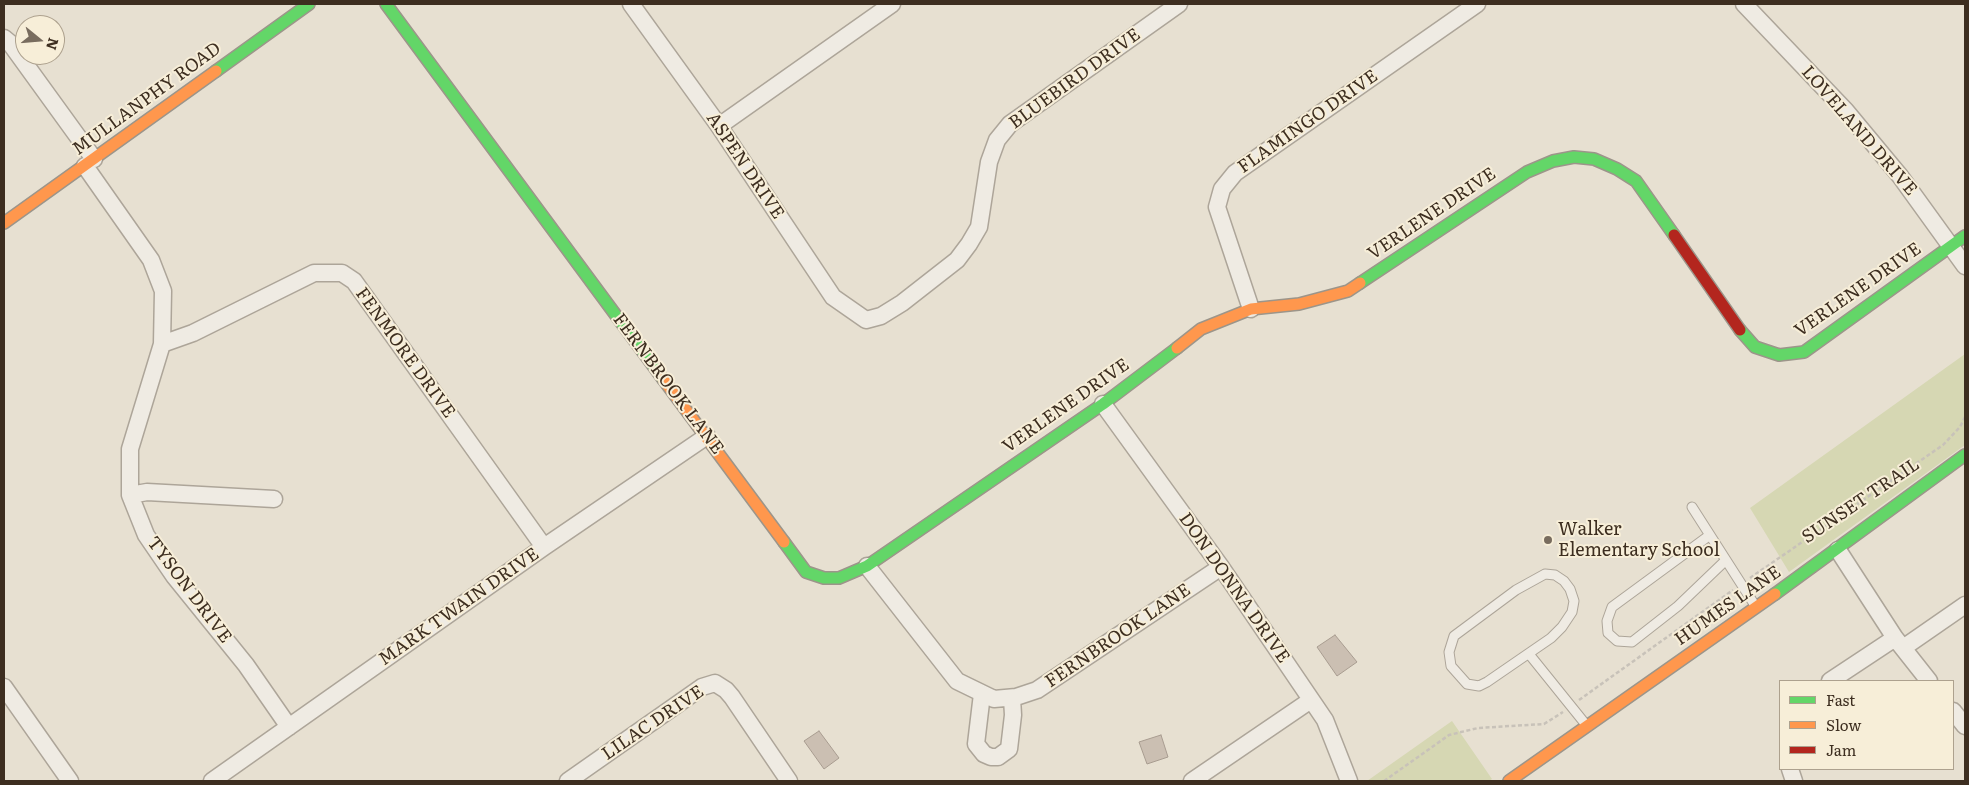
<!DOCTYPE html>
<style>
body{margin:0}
#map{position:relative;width:1969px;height:785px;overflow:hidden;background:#e7e0d1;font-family:Literata,serif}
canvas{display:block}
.frame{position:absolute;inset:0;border:5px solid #3d2e20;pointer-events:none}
.legend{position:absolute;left:1779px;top:680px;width:175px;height:90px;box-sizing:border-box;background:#f7eed8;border:1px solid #ada18e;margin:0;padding:6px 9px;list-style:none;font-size:15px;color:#3d2e20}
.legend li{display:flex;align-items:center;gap:10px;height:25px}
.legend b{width:25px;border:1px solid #ada18e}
.north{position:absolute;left:15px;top:15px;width:50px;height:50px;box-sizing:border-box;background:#f7eed8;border:1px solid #ada18e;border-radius:50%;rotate:107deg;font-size:14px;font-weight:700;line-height:20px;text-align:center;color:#3d2e20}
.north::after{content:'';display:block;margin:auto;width:18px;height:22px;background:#786c5e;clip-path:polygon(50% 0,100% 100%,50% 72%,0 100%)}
</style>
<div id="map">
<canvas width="1969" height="785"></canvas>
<div class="frame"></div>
<ul class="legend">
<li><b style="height:6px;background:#63d668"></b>Fast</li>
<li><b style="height:6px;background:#ff974d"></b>Slow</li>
<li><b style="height:6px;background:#b3261e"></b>Jam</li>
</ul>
<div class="north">N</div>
</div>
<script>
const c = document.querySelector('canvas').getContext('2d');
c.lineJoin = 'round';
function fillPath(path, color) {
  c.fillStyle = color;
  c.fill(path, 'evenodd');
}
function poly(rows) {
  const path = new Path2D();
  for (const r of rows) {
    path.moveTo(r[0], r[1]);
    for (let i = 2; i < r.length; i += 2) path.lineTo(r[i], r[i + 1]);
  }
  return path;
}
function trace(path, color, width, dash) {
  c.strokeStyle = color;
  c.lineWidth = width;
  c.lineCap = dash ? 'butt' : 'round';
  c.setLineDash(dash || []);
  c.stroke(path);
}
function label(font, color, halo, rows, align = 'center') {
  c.font = font + ' Literata,serif';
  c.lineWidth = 4;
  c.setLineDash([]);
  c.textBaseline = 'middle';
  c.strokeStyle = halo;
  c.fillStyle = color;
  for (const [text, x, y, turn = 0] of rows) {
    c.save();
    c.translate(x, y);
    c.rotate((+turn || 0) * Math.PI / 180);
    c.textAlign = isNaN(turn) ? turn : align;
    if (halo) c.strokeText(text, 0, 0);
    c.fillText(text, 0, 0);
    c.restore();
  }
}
const green = poly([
 [1965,354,1965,445,1789,572,1750,508],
 [1452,721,1492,779,1489,781,1367,781]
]);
const building = poly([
 [1335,635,1357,662,1337,676,1317,647,1335,635],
 [819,731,839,758,824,769,804,741,819,731],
 [1161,735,1168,757,1147,764,1139,742,1161,735]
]);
const path = poly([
 [1750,578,1943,445,1960,427,1965,417],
 [1579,700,1733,590],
 [1384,781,1449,735,1478,728,1544,724,1563,712]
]);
const lane = poly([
 [1692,507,1756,607],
 [1710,535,1612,607,1607,621,1608,633,1617,641,1632,642,1678,606,1726,560],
 [1545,574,1555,575,1564,581,1570,589,1574,601,1572,612,1562,627,1551,638,1487,682,1479,686,1467,684,1451,666,1449,652,1454,636,1516,590,1545,574],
 [1529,654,1587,726]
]);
const street = poly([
 [631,4,719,126,833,297,866,320,881,316,902,303,957,260,969,244,979,227,989,162,997,140,1010,124,1179,4],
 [1744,4,1846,111,1900,176,1965,266],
 [4,38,10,43,94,159],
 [719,126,892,4],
 [85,166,151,260,163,291,162,344,130,449,130,495,146,535,174,576,246,665,289,727],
 [1251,309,1217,207,1222,189,1235,173,1477,4],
 [162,344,193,333,314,273,342,273,354,281,544,547],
 [1103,404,1221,567,1325,720,1349,781],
 [130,495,147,492,274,499],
 [1838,550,1895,638,1929,681],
 [867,566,957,681,994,699,1016,697,1037,690,1221,567],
 [1903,648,1965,605],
 [1830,681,1895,638],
 [4,687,70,781],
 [982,694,976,744,984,754,991,757,998,757,1009,749,1013,715,1012,698],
 [1953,711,1965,726],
 [1790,769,1794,781],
 [212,781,544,547,707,436],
 [568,781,702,687,715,683,726,690,732,697,789,781],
 [1192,781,1311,700]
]);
const fast = poly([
 [386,4,663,379],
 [216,71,309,4],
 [1360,283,1527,172,1553,161,1574,157,1594,159,1617,169,1636,181,1674,235],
 [1740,330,1755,347,1779,355,1804,352,1965,236],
 [784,542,806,572,824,578,839,578,867,566,1103,404,1177,348],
 [1775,594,1965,455]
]);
const slow = poly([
 [4,223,216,71],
 [1177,348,1201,329,1251,309,1299,304,1348,291,1360,283],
 [663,379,784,542],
 [1509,781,1775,594]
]);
const jam = poly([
 [1674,235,1740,330]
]);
const markers = [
 [1548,540,5,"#786c5e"]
];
const streetNames = [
 ["BLUEBIRD DRIVE",1075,79,-36],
 ["MULLANPHY ROAD",147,99,-36],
 ["FLAMINGO DRIVE",1308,122,-35],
 ["LOVELAND DRIVE",1859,131,49],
 ["ASPEN DRIVE",745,166,56],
 ["VERLENE DRIVE",1432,214,-34],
 ["VERLENE DRIVE",1858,290,-35],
 ["FENMORE DRIVE",405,353,54],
 ["FERNBROOK LANE",668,384,53],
 ["VERLENE DRIVE",1066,406,-35],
 ["SUNSET TRAIL",1861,501,-34],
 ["DON DONNA DRIVE",1234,588,55],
 ["TYSON DRIVE",189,590,53],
 ["HUMES LANE",1728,606,-35],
 ["MARK TWAIN DRIVE",459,607,-35],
 ["FERNBROOK LANE",1118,636,-34],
 ["LILAC DRIVE",653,723,-34]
];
const poiNames = [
 ["Walker",1558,530],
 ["Elementary School",1558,551]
];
fillPath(green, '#d6d7b3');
fillPath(building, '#cbbfb2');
trace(building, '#a89c90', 1);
trace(lane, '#ada599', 11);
trace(street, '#ada599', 19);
trace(fast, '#9c958a', 14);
trace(slow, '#9c958a', 14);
trace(jam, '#9c958a', 14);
trace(path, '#c8c2b9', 2.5, [4, 2.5]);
trace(lane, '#efebe3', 9);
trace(street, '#efebe3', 16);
trace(fast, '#63d668', 11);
trace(slow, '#ff974d', 11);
trace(jam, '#b3261e', 11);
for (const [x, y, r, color] of markers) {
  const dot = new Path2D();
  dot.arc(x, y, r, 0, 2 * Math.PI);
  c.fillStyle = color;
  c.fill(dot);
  trace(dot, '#f7eed8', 2);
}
label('18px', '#3d2e20', '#f7eed8', streetNames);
label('18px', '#3d2e20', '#f7eed8', poiNames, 'left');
</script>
